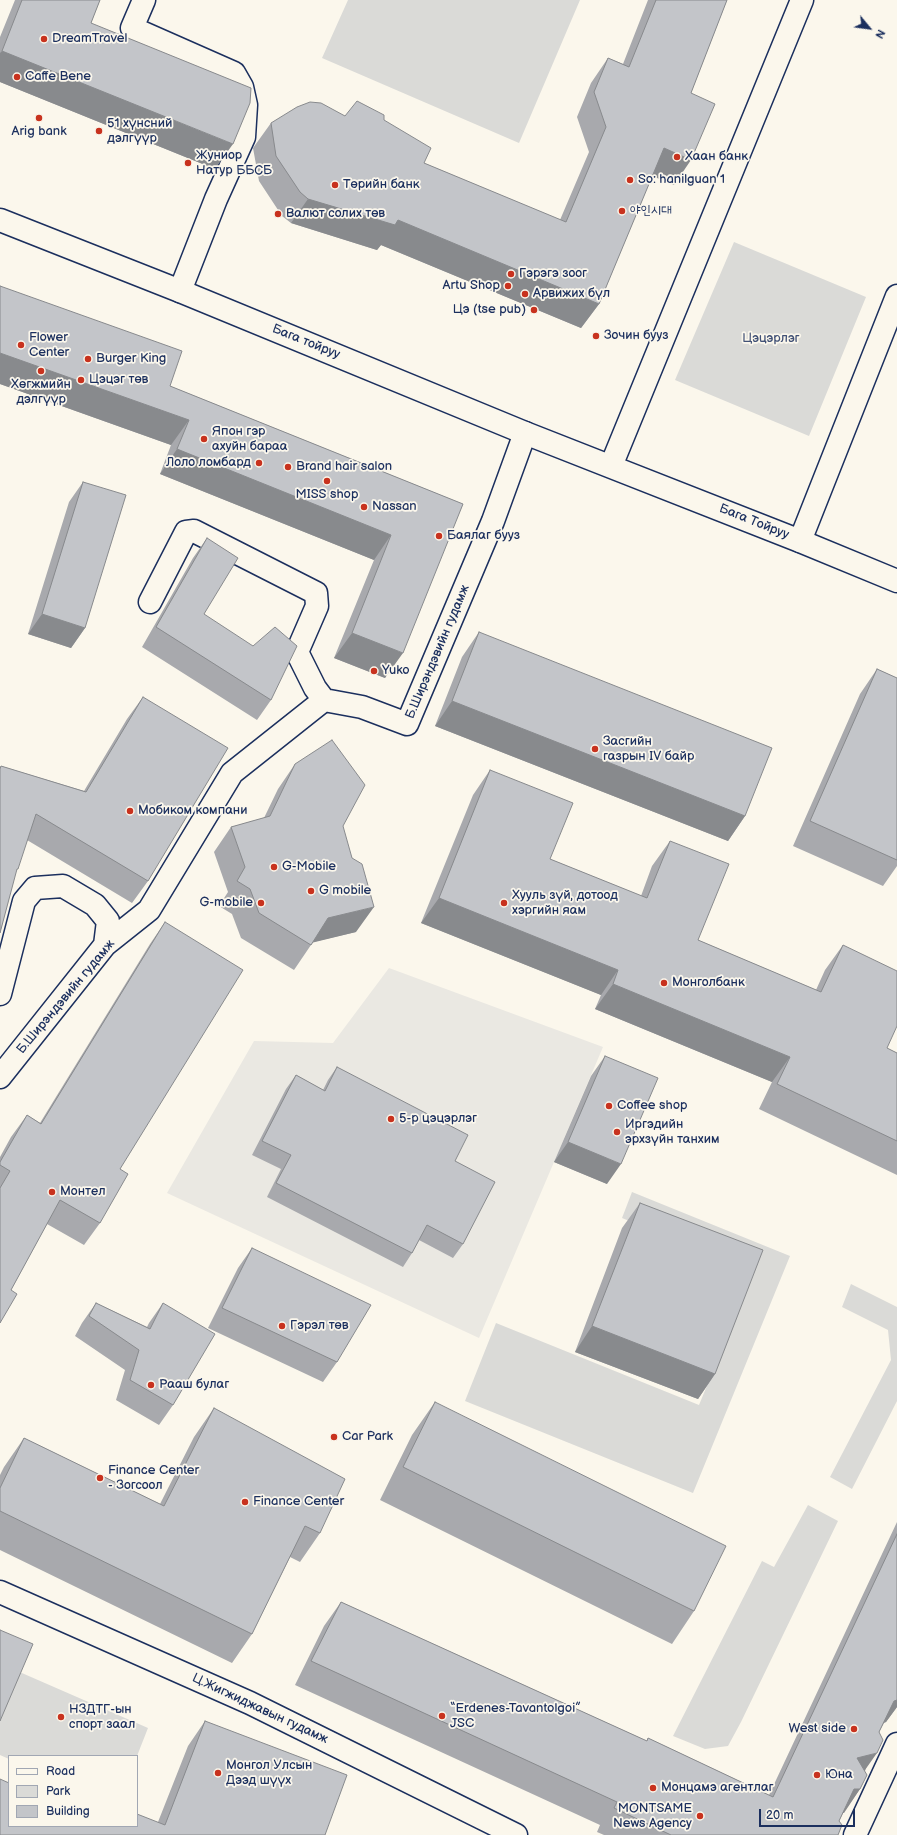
<!DOCTYPE html>
<meta charset="utf-8">
<style>
body{margin:0}
#map{position:relative;width:897px;height:1835px;overflow:hidden;background:#fbf7ec;font-family:"Balsamiq Sans",sans-serif}
canvas{display:block}
.legend{position:absolute;left:8px;top:1755px;width:130px;height:72px;box-sizing:border-box;background:#fbf7ec;border:1px solid #a1a7b3;margin:0;padding:5px 7px;list-style:none;font-size:12px;color:#1b2f5e}
.legend li{display:flex;align-items:center;gap:8px;height:20px}
.legend b{width:20px;border:1px solid #a1a7b3}
.north{position:absolute;left:849px;top:8px;width:40px;height:40px;-webkit-text-stroke:3px #fbf7ec;paint-order:stroke;rotate:119deg;font-size:11px;font-weight:700;line-height:16px;text-align:center;color:#1b2f5e}
.north::after{content:'';display:block;margin:auto;width:14px;height:18px;background:#1b2f5e;clip-path:polygon(50% 0,100% 100%,50% 72%,0 100%)}
.scale{position:absolute;left:759px;top:1809px;width:96px;height:18px;box-sizing:border-box;border:2px solid #1b2f5e;border-top:0;padding-left:5px;font-size:12px;line-height:14px;white-space:nowrap;color:#1b2f5e;-webkit-text-stroke:3px #fbf7ec;paint-order:stroke}
</style>
<div id="map">
<canvas width="897" height="1835"></canvas>
<ul class="legend">
<li><b style="height:5px;background:#fbf7ec"></b>Road</li>
<li><b style="height:11px;background:#dadad7"></b>Park</li>
<li><b style="height:11px;background:#c3c5c9"></b>Building</li>
</ul>
<div class="north">N</div>
<div class="scale">20 m</div>
</div>
<script>
const c = document.querySelector('canvas').getContext('2d');
c.lineJoin = 'round';
function fillPath(path, color) {
  c.fillStyle = color;
  c.fill(path, 'evenodd');
}
function poly(rows) {
  const path = new Path2D();
  for (const r of rows) {
    path.moveTo(r[0], r[1]);
    for (let i = 2; i < r.length; i += 2) path.lineTo(r[i], r[i + 1]);
  }
  return path;
}
function trace(path, color, width, dash) {
  c.strokeStyle = color;
  c.lineWidth = width;
  c.lineCap = dash ? 'butt' : 'round';
  c.setLineDash(dash || []);
  c.stroke(path);
}
function label(font, color, halo, rows, align = 'center') {
  c.font = font + ' "Balsamiq Sans","Poor Story",sans-serif';
  c.lineWidth = 3.5;
  c.setLineDash([]);
  c.textBaseline = 'middle';
  c.strokeStyle = halo;
  c.fillStyle = color;
  for (const [text, x, y, turn = 0] of rows) {
    c.save();
    c.translate(x, y);
    c.rotate((+turn || 0) * Math.PI / 180);
    c.textAlign = isNaN(turn) ? turn : align;
    if (halo) c.strokeText(text, 0, 0);
    c.fillText(text, 0, 0);
    c.restore();
  }
}
const built = poly([
 [389,968,603,1047,479,1338,167,1193,254,1041,333,1043]
]);
const green = poly([
 [348,0,580,0,519,143,322,58],
 [734,242,866,297,809,436,675,380],
 [632,1192,790,1256,693,1493,465,1401,496,1323,699,1405,754,1272,622,1218],
 [851,1284,897,1307,897,1401,852,1489,830,1477,891,1360,888,1330,842,1307],
 [808,1505,838,1521,741,1722,728,1746,705,1749,673,1736,762,1561,774,1567],
 [15,1670,148,1728,137,1756,9,1756,9,1759,0,1755,0,1705]
]);
const minor = poly([
 [144,0,132,28,234,73,242,87,246,105,244,137,216,199,180,291],
 [611,466,802,0],
 [800,541,897,296],
 [150,602,186,532,194,531,316,593,317,606,297,652,315,688,324,700],
 [0,994,24,901,35,888,63,886,95,905,108,921,105,945],
 [0,1077,105,945,149,910,232,773,324,700,362,707,407,724,493,521,525,433],
 [0,1592,250,1703,516,1835],
 [855,1835,897,1744]
]);
const major = poly([
 [0,220,180,291,525,433,800,541,897,581]
]);
const wall = poly([
 [15,0,100,0,91,23,215,169,0,82,0,37],
 [648,0,727,0,691,93,674,185,652,176,599,304,581,328,381,245,377,250,291,223,282,216,259,181,253,148,271,123,345,116,384,120,424,163,560,220,589,152,577,117,591,83,608,58,623,64],
 [0,286,170,386,463,504,385,678,334,658,374,560,160,474,171,445,0,384],
 [83,482,85,628,71,648,28,634,69,502],
 [207,538,204,614,271,700,257,720,142,647,193,558],
 [479,632,745,816,728,841,435,726,462,657],
 [877,669,897,678,897,866,883,886,793,846,860,694],
 [143,697,148,881,132,903,27,840,15,874,0,933,0,767,1,766,84,791,127,719],
 [295,764,343,826,356,932,313,942,294,970,241,938,232,914,219,906,228,892,214,852,231,827,264,818,278,789],
 [490,770,550,859,641,896,652,866,670,841,698,940,816,990,825,970,843,945,887,1048,897,1053,897,1175,759,1109,772,1082,595,1009,601,995,421,923,473,795],
 [165,922,120,1169,100,1223,84,1245,47,1224,11,1290,0,1323,0,1157,11,1137,27,1115,40,1123,150,944],
 [605,1056,607,1184,554,1162,591,1076],
 [337,1067,455,1161,463,1244,453,1258,419,1240,412,1253,403,1267,267,1197,281,1169,252,1155,286,1089,296,1075,323,1090,328,1080],
 [640,1203,715,1374,698,1399,575,1352,622,1228],
 [252,1248,337,1362,323,1382,208,1328,238,1268],
 [96,1303,147,1327,149,1323,163,1303,173,1405,159,1425,116,1400,125,1370,75,1336,82,1323],
 [435,1402,694,1611,672,1644,380,1500,412,1435],
 [214,1408,320,1533,300,1562,290,1557,252,1634,232,1663,0,1550,0,1475,4,1467,24,1438,160,1504,194,1437],
 [897,1522,897,1707,886,1722,884,1723,879,1732,865,1771,860,1789,843,1813,839,1821,838,1835,604,1835,597,1832,600,1825,295,1685,324,1626,341,1602,647,1741,648,1738,769,1795],
 [205,1721,325,1835,9,1826,158,1822,188,1746]
]);
const shadedWall = poly([
 [2,51,233,144,215,169,0,82,0,53],
 [664,148,691,160,674,185,646,173],
 [308,199,398,220,599,304,581,328,381,245,377,250,291,223],
 [0,353,189,420,171,445,0,384],
 [177,449,391,535,374,560,160,474],
 [42,614,85,628,71,648,28,634],
 [352,633,403,653,385,678,334,658],
 [452,701,745,816,728,841,435,726],
 [439,898,618,970,601,995,421,923],
 [374,907,356,932,311,943,328,918],
 [613,984,790,1057,772,1082,595,1009],
 [568,1142,621,1164,607,1184,554,1162],
 [592,1326,715,1374,698,1399,575,1352],
 [897,1700,897,1707,886,1722,877,1725,894,1701],
 [877,1753,860,1777,857,1758],
 [854,1789,860,1789,844,1813,837,1813]
]);
const building = poly([
 [22,0,100,0,91,23,251,88,250,103,233,144,2,51,22,0],
 [656,0,727,0,691,93,715,104,691,160,664,148,599,304,398,220,395,225,308,199,300,192,276,156,271,123,297,107,310,102,321,103,345,116,357,101,384,115,384,120,431,148,424,163,566,222,606,127,594,92,608,58,629,67,656,0],
 [0,286,182,351,170,386,463,504,403,653,352,633,391,535,177,449,189,420,0,353,0,286],
 [83,482,126,495,85,628,42,614,83,482],
 [207,538,238,558,204,614,253,646,275,627,297,646,271,700,156,627,207,538],
 [479,632,772,748,745,816,452,701,479,632],
 [877,669,897,678,897,860,810,821,877,669],
 [143,697,228,748,148,881,36,814,18,869,17,869,0,933,0,769,1,766,86,792,143,697],
 [332,740,365,785,343,826,352,858,362,864,374,907,328,918,311,945,259,913,250,889,237,881,245,867,231,827,270,816,295,764,332,740],
 [490,770,573,803,550,859,647,898,670,841,729,864,698,940,821,992,843,945,897,971,897,1026,887,1048,897,1053,897,1141,777,1084,790,1057,613,984,618,970,439,898,490,770],
 [165,922,243,970,120,1169,128,1174,100,1223,60,1200,11,1290,17,1294,0,1323,0,1188,10,1171,0,1165,0,1162,27,1115,41,1124,165,922],
 [605,1056,658,1078,621,1164,568,1142,605,1056],
 [337,1067,468,1135,455,1161,495,1182,463,1244,427,1225,412,1253,276,1183,291,1155,262,1141,296,1075,325,1091,337,1067],
 [640,1203,763,1250,715,1374,592,1326,640,1203],
 [252,1248,371,1305,337,1362,222,1308,252,1248],
 [96,1303,150,1329,163,1303,215,1334,173,1405,130,1380,139,1350,89,1316,96,1303],
 [435,1402,726,1546,694,1611,403,1467,435,1402],
 [214,1408,345,1479,320,1533,305,1526,252,1634,0,1511,0,1488,24,1438,164,1506,214,1408],
 [897,1534,897,1700,894,1701,879,1732,883,1740,877,1753,857,1758,867,1775,860,1789,854,1789,839,1821,842,1825,838,1835,671,1835,614,1808,617,1802,311,1661,341,1602,647,1741,648,1738,773,1797,897,1534],
 [0,1630,33,1644,0,1721,0,1630],
 [205,1721,347,1775,325,1835,0,1835,0,1779,9,1783,9,1826,137,1826,137,1814,165,1825,205,1721]
]);
const markers = [
 [44,39,4,"#c8321e"],
 [17,77,4,"#c8321e"],
 [39,118,4,"#c8321e"],
 [99,131,4,"#c8321e"],
 [677,157,4,"#c8321e"],
 [188,163,4,"#c8321e"],
 [630,180,4,"#c8321e"],
 [335,185,4,"#c8321e"],
 [622,211,4,"#c8321e"],
 [278,214,4,"#c8321e"],
 [511,274,4,"#c8321e"],
 [508,286,4,"#c8321e"],
 [525,294,4,"#c8321e"],
 [534,310,4,"#c8321e"],
 [596,336,4,"#c8321e"],
 [21,345,4,"#c8321e"],
 [88,359,4,"#c8321e"],
 [41,371,4,"#c8321e"],
 [81,380,4,"#c8321e"],
 [204,439,4,"#c8321e"],
 [259,463,4,"#c8321e"],
 [288,467,4,"#c8321e"],
 [327,481,4,"#c8321e"],
 [364,507,4,"#c8321e"],
 [439,536,4,"#c8321e"],
 [374,671,4,"#c8321e"],
 [595,749,4,"#c8321e"],
 [130,811,4,"#c8321e"],
 [274,867,4,"#c8321e"],
 [311,891,4,"#c8321e"],
 [261,903,4,"#c8321e"],
 [504,903,4,"#c8321e"],
 [664,983,4,"#c8321e"],
 [609,1106,4,"#c8321e"],
 [391,1119,4,"#c8321e"],
 [617,1132,4,"#c8321e"],
 [52,1192,4,"#c8321e"],
 [282,1326,4,"#c8321e"],
 [151,1385,4,"#c8321e"],
 [334,1437,4,"#c8321e"],
 [100,1478,4,"#c8321e"],
 [245,1502,4,"#c8321e"],
 [442,1716,4,"#c8321e"],
 [61,1717,4,"#c8321e"],
 [854,1729,4,"#c8321e"],
 [218,1773,4,"#c8321e"],
 [817,1775,4,"#c8321e"],
 [653,1788,4,"#c8321e"],
 [700,1816,4,"#c8321e"]
];
const poiNames = [
 ["DreamTravel",52,39],
 ["Caffe Bene",25,77],
 ["51 хүнсний",107,124],
 ["дэлгүүр",107,139],
 ["Arig bank",39,132,"center"],
 ["Жуниор",196,156],
 ["Натур ББСБ",196,171],
 ["Хаан банк",685,157],
 ["So: hanilguan 1",638,180],
 ["Төрийн банк",343,185],
 ["야인시대",630,211],
 ["Валют солих төв",286,214],
 ["Гэрэгэ зоог",519,274],
 ["Artu Shop",500,286,"right"],
 ["Арвижих бүл",533,294],
 ["Цэ (tse pub)",526,310,"right"],
 ["Зочин бууз",604,336],
 ["Flower",29,338],
 ["Center",29,353],
 ["Burger King",96,359],
 ["Цэцэг төв",89,380],
 ["Хөгжмийн",41,385,"center"],
 ["дэлгүүр",41,400,"center"],
 ["Япон гэр",212,432],
 ["ахуйн бараа",212,447],
 ["Лоло ломбард",251,463,"right"],
 ["Brand hair salon",296,467],
 ["MISS shop",327,495,"center"],
 ["Nassan",372,507],
 ["Баялаг бууз",447,536],
 ["Yuko",382,671],
 ["Засгийн",603,742],
 ["газрын IV байр",603,757],
 ["Мобиком компани",138,811],
 ["G-Mobile",282,867],
 ["G mobile",319,891],
 ["Хууль зүй, дотоод",512,896],
 ["хэргийн яам",512,911],
 ["G-mobile",253,903,"right"],
 ["Монголбанк",672,983],
 ["Coffee shop",617,1106],
 ["5-р цэцэрлэг",399,1119],
 ["Иргэдийн",625,1125],
 ["эрхзүйн танхим",625,1140],
 ["Монтел",60,1192],
 ["Гэрэл төв",290,1326],
 ["Рааш булаг",159,1385],
 ["Car Park",342,1437],
 ["Finance Center",108,1471],
 ["- Зогсоол",108,1486],
 ["Finance Center",253,1502],
 ["“Erdenes-Tavantolgoi”",450,1709],
 ["JSC",450,1724],
 ["НЗДТГ-ын",69,1710],
 ["спорт заал",69,1725],
 ["West side",846,1729,"right"],
 ["Монгол Улсын",226,1766],
 ["Дээд шүүх",226,1781],
 ["Юна",825,1775],
 ["Монцамэ агентлаг",661,1788],
 ["MONTSAME",692,1809,"right"],
 ["News Agency",692,1824,"right"]
];
const parkNames = [
 ["Цэцэрлэг",771,339]
];
const streetNames = [
 ["Бага тойруу",306,342,22],
 ["Бага Тойруу",754,522,22],
 ["Б.Ширэндэвийн гудамж",438,652,-67],
 ["Б.Ширэндэвийн гудамж",66,997,-50],
 ["Ц.Жигжиджавын гудамж",260,1709,25]
];
fillPath(built, '#eae8e2');
fillPath(green, '#dadad7');
trace(minor, '#1b2f5e', 25);
trace(major, '#1b2f5e', 25);
trace(minor, '#fbf7ec', 22);
trace(major, '#fbf7ec', 22);
fillPath(wall, '#a8a9ad');
fillPath(shadedWall, '#888a8d');
fillPath(building, '#c3c5c9');
trace(building, '#888a8d', 1);
for (const [x, y, r, color] of markers) {
  const dot = new Path2D();
  dot.arc(x, y, r, 0, 2 * Math.PI);
  c.fillStyle = color;
  c.fill(dot);
  trace(dot, '#fbf7ec', 1.5);
}
label('13px', '#1b2f5e', '#fbf7ec', poiNames, 'left');
label('13px', '#415176', '#fbf7ec', parkNames);
label('13px', '#1b2f5e', '#fbf7ec', streetNames);
</script>
